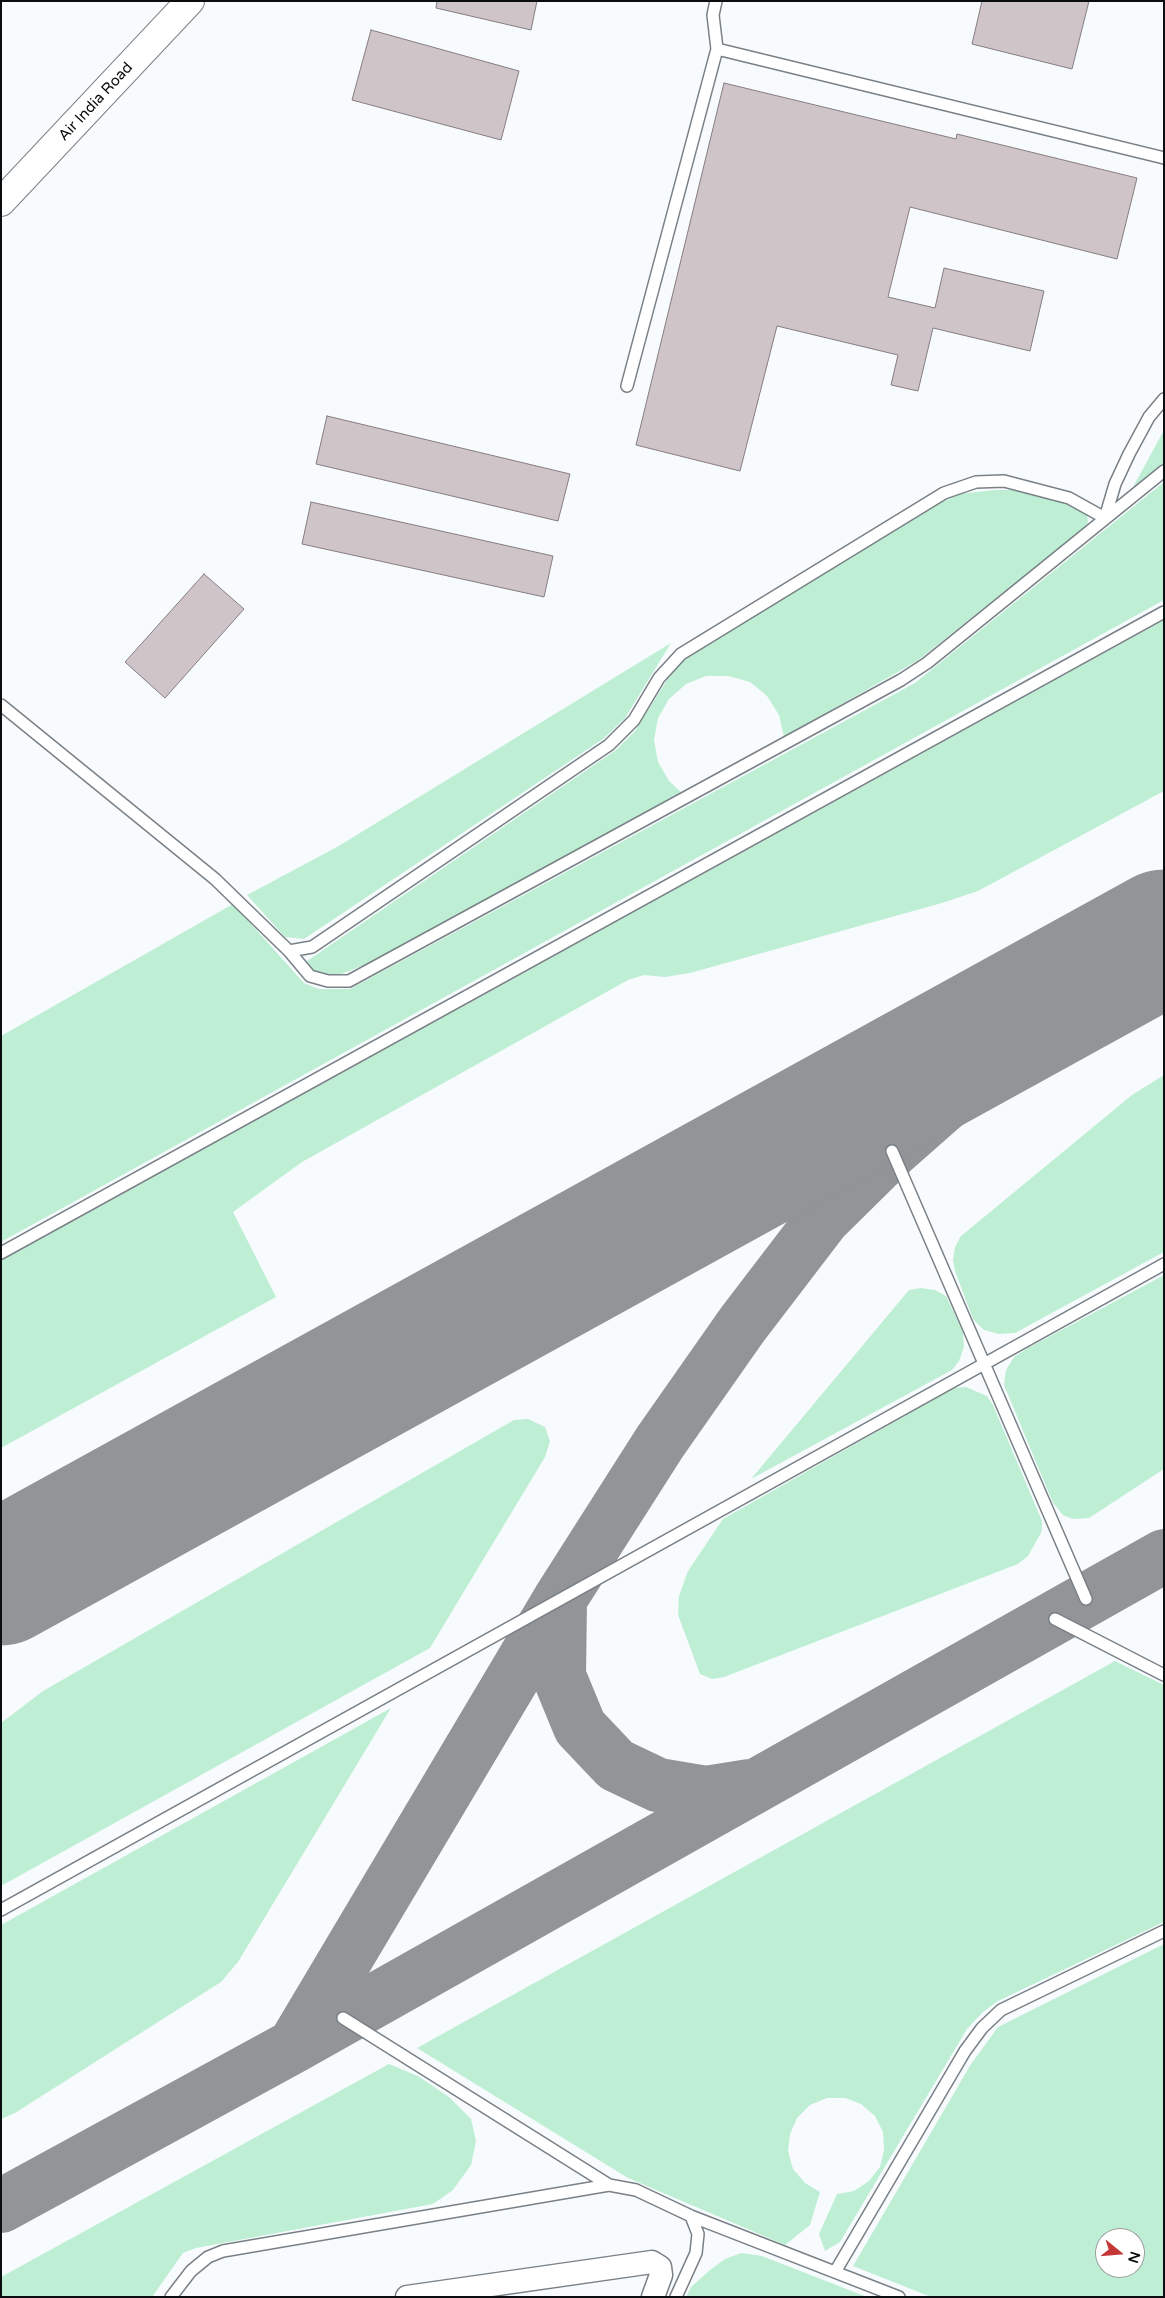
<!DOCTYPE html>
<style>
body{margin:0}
#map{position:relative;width:1165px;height:2298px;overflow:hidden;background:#f8fbfe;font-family:"Varela Round",sans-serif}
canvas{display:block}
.frame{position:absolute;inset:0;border:2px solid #0b0e10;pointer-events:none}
.north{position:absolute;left:1095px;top:2228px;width:50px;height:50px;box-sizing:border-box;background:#fff;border:1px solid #9d9f9f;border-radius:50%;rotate:107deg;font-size:14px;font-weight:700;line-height:20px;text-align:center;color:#0b0e10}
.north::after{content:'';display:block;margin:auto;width:18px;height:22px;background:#c53639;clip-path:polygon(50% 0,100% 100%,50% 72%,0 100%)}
</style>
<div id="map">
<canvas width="1165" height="2298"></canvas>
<div class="frame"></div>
<div class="north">N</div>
</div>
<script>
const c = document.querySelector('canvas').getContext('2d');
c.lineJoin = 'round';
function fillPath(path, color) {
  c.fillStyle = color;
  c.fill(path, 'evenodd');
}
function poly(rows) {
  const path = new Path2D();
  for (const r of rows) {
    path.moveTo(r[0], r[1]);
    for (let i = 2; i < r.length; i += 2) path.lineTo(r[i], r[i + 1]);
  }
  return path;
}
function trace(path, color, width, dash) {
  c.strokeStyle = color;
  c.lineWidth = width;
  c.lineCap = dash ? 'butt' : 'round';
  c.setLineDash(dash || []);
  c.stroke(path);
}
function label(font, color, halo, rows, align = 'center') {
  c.font = font + ' "Varela Round",sans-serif';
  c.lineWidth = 4;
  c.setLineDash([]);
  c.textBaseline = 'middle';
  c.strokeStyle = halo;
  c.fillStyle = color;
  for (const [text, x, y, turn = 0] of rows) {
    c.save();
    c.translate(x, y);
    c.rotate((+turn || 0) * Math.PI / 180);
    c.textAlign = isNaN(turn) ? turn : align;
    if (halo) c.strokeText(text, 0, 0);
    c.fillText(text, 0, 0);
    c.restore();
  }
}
const green = poly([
 [1164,430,1164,471,1125,502],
 [1164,482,1164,600,1,1242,1,1036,233,904,304,983,319,989,350,989,915,683],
 [994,490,1023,490,1079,504,1087,514,1088,522,1085,528,917,661,784,737,779,715,767,696,750,682,728,676,706,676,686,684,669,699,658,718,654,740,658,762,669,781,681,792,372,962,336,976,313,970,307,961,616,750,635,731,672,672,687,658,930,508,959,494],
 [1164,620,1164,791,978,891,942,903,690,973,665,977,644,975,628,980,302,1162,233,1212,276,1297,1,1448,1,1261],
 [671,643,625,718,603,739,304,939,285,937,247,895,337,847],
 [1164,1075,1164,1252,1015,1333,999,1334,984,1330,973,1319,955,1271,953,1260,955,1247,961,1236,1132,1095],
 [1164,1275,1164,1469,1089,1518,1073,1519,1063,1515,1053,1503,1004,1385,1006,1370,1014,1357,1028,1348],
 [921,1288,935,1290,946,1296,963,1332,964,1347,959,1361,952,1370,751,1479,909,1290],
 [966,1387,987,1396,993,1405,1042,1521,1042,1531,1028,1556,1018,1564,724,1677,712,1679,700,1674,678,1615,679,1596,688,1571,723,1519,954,1388],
 [528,1419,545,1427,550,1441,545,1457,430,1648,1,1886,1,1723,43,1691,514,1420],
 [1115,1661,1164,1685,1164,1922,998,2001,983,2012,967,2029,840,2242,825,2251,819,2234,837,2194,854,2191,869,2181,880,2167,884,2150,883,2132,875,2116,861,2104,845,2098,827,2098,810,2105,797,2118,790,2134,788,2151,793,2169,805,2183,820,2192,810,2225,785,2245,628,2178,417,2048],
 [391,1708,238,1962,221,1982,15,2113,1,2119,1,1925],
 [1164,1944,1164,2297,931,2297,853,2266,971,2064,998,2027],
 [1105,2238,1135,2238,1135,2268,1105,2268],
 [389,2064,418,2076,449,2097,471,2119,476,2141,471,2165,453,2190,433,2204,196,2248,183,2253,152,2297,1,2297,1,2277],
 [741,2253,762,2256,867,2297,686,2297,691,2287,710,2270,725,2259]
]);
const taxiway = poly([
 [560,1600,559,1676,580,1727,616,1765,658,1785,706,1793,750,1786],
 [294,2046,560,1599,660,1442,742,1325,823,1219,892,1151,951,1099,1132,955],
 [1,2206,294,2046,1164,1556]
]);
const runway = poly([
 [1,1578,1164,937]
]);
const building = poly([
 [437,1,537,1,531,30,436,8,437,1],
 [982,1,1089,1,1072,69,972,44,982,1],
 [371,30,519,71,501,140,352,100,371,30],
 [724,83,956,139,957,134,1137,178,1117,259,910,207,888,297,935,308,944,268,1044,291,1030,351,933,328,918,391,891,385,898,355,777,326,740,471,636,445,724,83],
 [327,416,570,474,558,521,316,464,327,416],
 [311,502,553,556,544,597,302,544,311,502],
 [204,574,244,609,165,698,125,662,204,574]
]);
const service = poly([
 [716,1,713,15,717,49,1164,158],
 [627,386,717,49],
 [1,705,215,879,289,951,312,947,609,745,634,720,659,678,681,654,944,493,976,482,1004,481,1069,498,1105,518,1115,484,1129,454,1149,417,1164,399],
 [289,951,310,976,328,981,349,981,901,680,927,663,1164,471],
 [892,1151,1086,1599],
 [1,1253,1164,612],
 [1055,1619,1164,1675],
 [1,1910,1164,1264],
 [343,2018,609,2185],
 [691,2216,899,2297],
 [835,2272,965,2051,982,2028,1001,2010,1164,1931],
 [171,2297,191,2271,208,2257,223,2251,609,2185,636,2190,691,2216,698,2234,696,2253,676,2297]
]);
const minor = poly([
 [407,2297,652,2262,660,2267,661,2275,653,2297]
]);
const tertiary = poly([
 [1,202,190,1]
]);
const streetNames = [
 ["Air India Road",96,102,-47]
];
fillPath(green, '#beefd4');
trace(taxiway, '#929497', 54);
trace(runway, '#929497', 135);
fillPath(building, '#cfc5c8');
trace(building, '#857c7f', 1);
trace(service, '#798086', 14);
trace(minor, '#798086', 25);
trace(tertiary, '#798086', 30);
trace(service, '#fff', 11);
trace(minor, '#fff', 22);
trace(tertiary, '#fff', 28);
label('15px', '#0b0e10', '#fff', streetNames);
</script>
